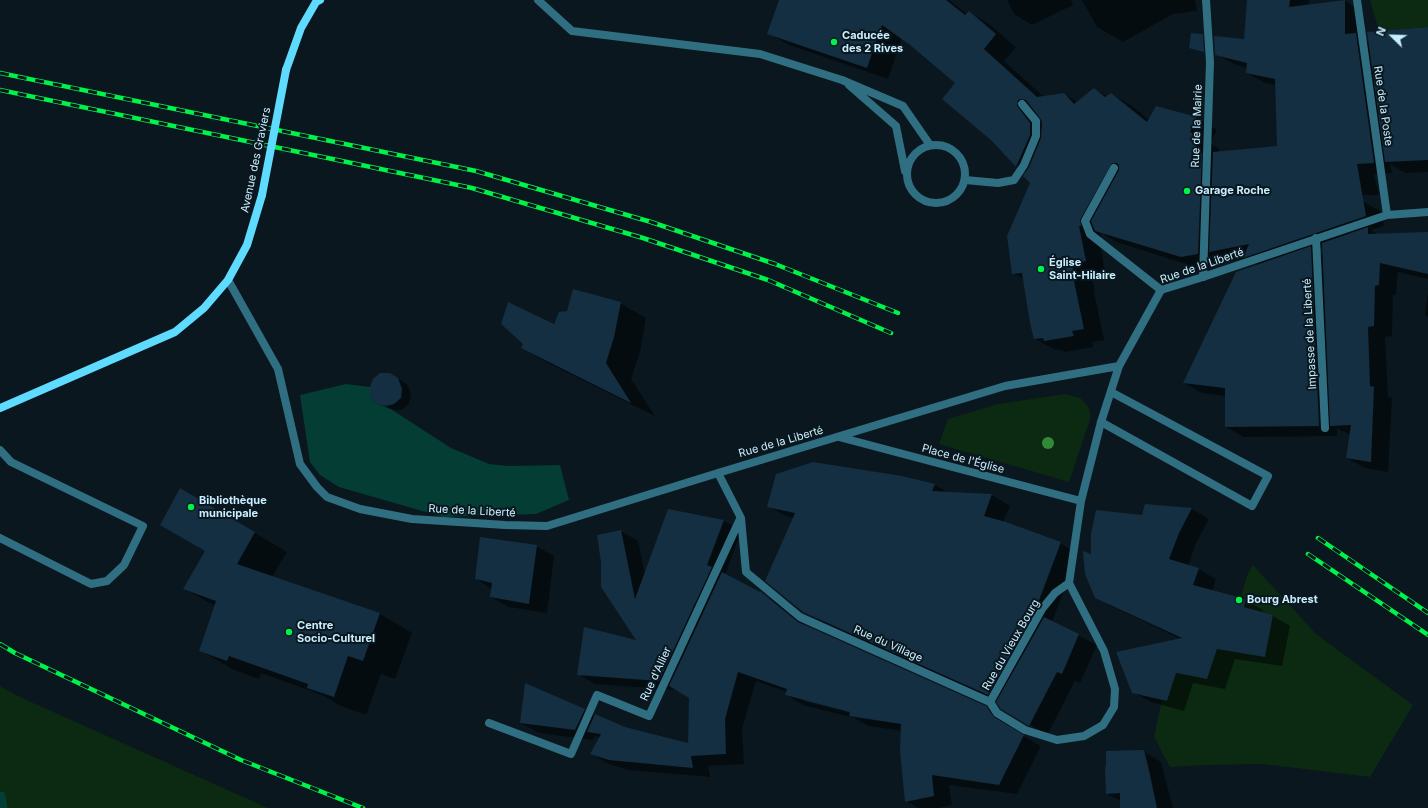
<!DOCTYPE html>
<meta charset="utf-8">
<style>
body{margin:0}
#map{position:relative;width:1428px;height:808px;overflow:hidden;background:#0a171f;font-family:Inter,sans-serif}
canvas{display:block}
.north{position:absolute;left:1372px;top:16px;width:40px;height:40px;-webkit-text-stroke:3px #0a171f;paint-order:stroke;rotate:293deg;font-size:11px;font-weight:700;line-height:16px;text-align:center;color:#c8eeff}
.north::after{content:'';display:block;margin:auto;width:14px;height:18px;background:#c8eeff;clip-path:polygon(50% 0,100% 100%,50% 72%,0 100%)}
</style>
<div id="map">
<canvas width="1428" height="808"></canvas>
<div class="north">N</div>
</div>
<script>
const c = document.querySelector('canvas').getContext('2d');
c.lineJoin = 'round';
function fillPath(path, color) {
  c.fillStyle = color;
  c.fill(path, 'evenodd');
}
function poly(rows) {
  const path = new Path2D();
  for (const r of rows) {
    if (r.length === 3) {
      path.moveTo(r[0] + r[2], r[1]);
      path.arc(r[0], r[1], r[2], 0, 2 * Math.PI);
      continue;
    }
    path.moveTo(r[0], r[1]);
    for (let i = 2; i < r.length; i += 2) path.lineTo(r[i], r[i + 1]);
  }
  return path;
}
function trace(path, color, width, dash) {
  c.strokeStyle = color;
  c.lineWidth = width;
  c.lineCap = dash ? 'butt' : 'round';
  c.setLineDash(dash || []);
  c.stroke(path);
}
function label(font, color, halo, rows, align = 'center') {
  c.font = font + ' Inter,sans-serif';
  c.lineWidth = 4;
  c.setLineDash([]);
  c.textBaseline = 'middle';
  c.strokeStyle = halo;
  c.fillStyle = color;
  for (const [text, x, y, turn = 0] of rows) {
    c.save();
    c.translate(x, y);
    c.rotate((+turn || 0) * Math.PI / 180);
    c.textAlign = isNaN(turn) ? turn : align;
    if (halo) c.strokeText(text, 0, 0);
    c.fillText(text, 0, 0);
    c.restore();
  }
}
const green = poly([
 [1370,0,1428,0,1428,27,1379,31],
 [1065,394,1080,398,1088,406,1091,416,1069,482,939,444,948,419,998,404],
 [1253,565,1316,634,1413,705,1370,777,1263,764,1207,765,1170,767,1154,737,1162,700,1167,701,1175,673,1207,679,1217,649,1265,656,1273,615,1244,607,1246,599,1241,595,1248,573],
 [0,686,22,698,268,808,0,808]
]);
const water = poly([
 [346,384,370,387,370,397,377,404,386,406,451,448,489,464,508,466,560,465,569,500,536,514,443,517,339,487,320,475,310,462,300,395]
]);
const shadow = poly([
 [780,0,949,0,967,14,969,12,989,24,1016,47,1004,61,1044,97,1063,94,1078,102,1094,89,1108,97,1111,94,1132,106,1149,120,1156,107,1197,118,1217,130,1210,143,1219,149,1218,153,1278,147,1276,85,1265,83,1247,73,1247,68,1234,64,1216,54,1245,40,1248,0,1309,0,1308,6,1345,1,1363,12,1363,38,1369,42,1428,29,1428,172,1406,173,1390,164,1392,173,1374,174,1379,195,1357,195,1356,200,1364,202,1382,212,1384,226,1371,230,1378,235,1428,233,1428,279,1398,272,1396,295,1393,295,1392,336,1385,337,1388,396,1392,398,1388,472,1365,468,1347,458,1350,435,1337,428,1337,436,1244,437,1226,427,1226,396,1202,393,1184,383,1258,265,1245,258,1228,262,1219,256,1218,265,1202,269,1116,242,1100,232,1101,237,1099,237,1105,273,1092,276,1095,292,1094,292,1104,340,1092,342,1093,347,1065,352,1061,350,1056,350,1035,339,1024,279,1013,273,1031,182,1027,172,1016,167,993,140,957,83,902,38,888,79,789,45,768,33],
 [1038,113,1041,118,1042,125,1037,117],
 [1323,247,1323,255,1314,250],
 [1007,0,1071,0,1073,5,1032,25,1014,14],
 [1082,0,1195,0,1197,11,1173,14,1123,42,1097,27],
 [1428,292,1428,317,1425,315],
 [620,303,646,318,640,352,631,379,655,416,548,363,522,348,554,325],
 [390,374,407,384,411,394,409,403,403,409,396,410,387,408,377,403],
 [902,476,935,485,949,493,992,495,1010,506,1003,522,1060,543,1078,554,1052,622,1097,645,1080,683,1075,681,1047,735,1002,708,998,701,822,622,804,611,794,518,786,516,768,506],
 [1145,506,1192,509,1209,519,1196,543,1188,566,1198,569,1216,579,1212,591,1245,600,1263,610,1262,613,1273,616,1290,626,1282,666,1235,659,1225,689,1193,683,1184,711,1151,702,1133,692,1181,639,1113,607,1095,597,1092,555,1143,516],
 [213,508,287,552,272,577,380,614,412,633,395,679,381,674,366,715,341,706,322,695,261,673,259,679,232,669,200,650,215,606,185,589,206,551],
 [668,510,724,521,741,531,725,575,778,603,809,628,986,707,1004,718,1011,729,1041,746,1017,794,949,785,952,805,939,808,918,808,906,801,902,731,868,726,855,718,803,705,786,695,787,692,756,681,742,729,744,764,708,766,710,777,628,770,609,764,592,754,600,738,595,736,593,740,539,733,521,723,584,710,595,716,625,728,689,744,690,697,677,690,595,684,578,674,639,641,621,531,638,541,645,574],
 [804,699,855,713,855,714,804,701],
 [536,546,554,556,547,613,509,607,491,597,492,589,476,579],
 [1143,751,1161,762,1173,808,1121,808,1121,801,1107,794]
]);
const stream = poly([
 [1,796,3,808]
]);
const building = poly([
 [779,0,946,0,965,15,969,11,996,34,984,49,1037,97,1064,93,1074,104,1094,88,1105,97,1111,93,1147,122,1156,106,1197,117,1190,132,1199,136,1195,154,1202,153,1198,254,1181,257,1095,231,1091,221,1119,170,1119,166,1117,163,1112,163,1080,220,1081,226,1079,226,1086,261,1072,264,1075,280,1074,281,1084,329,1072,331,1074,336,1044,341,1043,338,1034,339,1030,323,1022,273,1012,274,1007,236,1030,183,1023,176,1029,167,1041,138,1042,121,1040,118,1026,100,1021,99,1018,100,1017,105,1018,107,1030,123,1030,135,1016,167,992,141,942,99,955,83,910,45,882,25,867,68,767,34],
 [1247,0,1290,0,1289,7,1345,0,1345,34,1356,33,1374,163,1357,164,1366,216,1243,258,1249,244,1209,252,1213,152,1277,146,1275,79,1246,73,1247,63,1215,55,1214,36,1244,39],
 [1428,27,1428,160,1385,162,1367,32],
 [1191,33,1203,34,1204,52,1189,48],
 [1368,227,1368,234,1428,232,1428,274,1380,263,1379,285,1375,286,1374,326,1368,327,1370,386,1374,387,1371,462,1346,458,1351,425,1330,426,1322,243],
 [1311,246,1319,426,1225,427,1225,388,1183,383,1236,272],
 [573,289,621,302,614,337,606,363,631,403,521,348,523,344,501,324,508,302,554,324,559,312,567,311],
 [380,373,390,373,398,378,402,389,401,398,394,404,386,406,377,404,370,397,370,387,373,379],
 [813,462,902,476,935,484,932,491,992,494,984,516,1006,522,1061,542,1035,611,988,695,803,612,765,581,795,513,767,507,776,474],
 [180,488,255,532,237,564,380,613,363,661,348,656,334,697,307,688,308,684,229,656,227,661,199,651,216,601,183,589,205,551,160,525],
 [1145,504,1192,508,1179,533,1169,559,1199,568,1193,585,1246,599,1244,607,1273,615,1265,657,1217,649,1207,679,1176,673,1167,701,1132,693,1116,652,1182,638,1095,598,1085,574,1083,551,1091,554,1091,534,1096,510,1142,515],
 [668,509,724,520,707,565,712,567,659,681,577,675,584,627,636,640,601,587,601,562,597,535,621,530,635,599],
 [480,537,537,545,529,604,490,597,492,583,475,579],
 [722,572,760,592,760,591,798,622,986,706,994,717,1024,735,999,785,932,775,934,796,905,802,900,750,901,724,849,716,850,712,785,695,787,689,738,672,725,719,726,754,691,756,693,768,609,760,590,754,601,734,587,732,595,714,625,727,688,743,689,698,669,686],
 [1044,617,1079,634,1062,674,1057,672,1029,726,1001,709,996,702],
 [525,683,585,709,575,730,520,723],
 [1144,750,1148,766,1157,808,1120,808,1120,793,1106,794,1105,767,1106,767,1106,751]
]);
const lane = poly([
 [1114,168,1085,221,1090,234,1161,290],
 [965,180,998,183,1014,180,1024,165,1036,136,1036,121,1022,104],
 [1101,422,1252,506,1268,476,1111,392],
 [0,450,11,462,143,526,124,565,107,581,91,584,0,538]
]);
const street = poly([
 [538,0,572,31,760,54,842,80,903,106,930,145],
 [1357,0,1387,215],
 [849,85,896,126,905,171],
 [936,174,29],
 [1316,238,1325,428],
 [1203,277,1210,62,1206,0],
 [228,280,278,369,300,464,317,487,327,497,360,509,412,519,505,525,547,526,718,473,1005,386,1119,366],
 [839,437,1081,501],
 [718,473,741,518,746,572,800,617,990,702,997,713,1025,730,1057,740,1084,736,1103,725,1114,707,1115,689,1104,651,1069,583,1081,501,1101,422,1119,366,1161,290,1203,277,1387,215,1428,212],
 [990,702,1042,609,1055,593,1069,583],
 [489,723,571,754,597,695,649,716,740,519]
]);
const secondary = poly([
 [286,70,301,28,316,2,320,0],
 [0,408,175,332,204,308,228,280,247,245,262,195]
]);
const rail = poly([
 [0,73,476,171,651,222,775,264,898,313],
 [0,90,472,188,643,238,768,280,891,333],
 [1318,538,1428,613],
 [1308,554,1428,635],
 [0,644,15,653,241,760,363,808]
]);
const secondaryBridge = poly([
 [262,195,286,70]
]);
const trees = [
 [1048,443]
];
const markers = [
 [834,42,4,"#00f349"],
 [1187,191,4,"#00f349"],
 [1041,269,4,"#00f349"],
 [191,507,4,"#00f349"],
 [1239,600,4,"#00f349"],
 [289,632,4,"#00f349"]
];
const poiNames = [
 ["Caducée",842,36],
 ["des 2 Rives",842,49],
 ["Garage Roche",1195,191],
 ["Église",1049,263],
 ["Saint-Hilaire",1049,276],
 ["Bibliothèque",199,501],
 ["municipale",199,514],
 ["Bourg Abrest",1247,600],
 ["Centre",297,626],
 ["Socio-Culturel",297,639]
];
const streetNames = [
 ["Rue de la Poste",1383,106,82],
 ["Rue de la Mairie",1197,126,-88],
 ["Avenue des Graviers",256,160,-78],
 ["Rue de la Liberté",1202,266,-19],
 ["Impasse de la Liberté",1310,334,-93],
 ["Rue de la Liberté",781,442,-16],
 ["Place de l'Église",963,459,15],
 ["Rue de la Liberté",472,511,3],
 ["Rue du Village",888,644,24],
 ["Rue du Vieux Bourg",1011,645,-60],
 ["Rue d'Allier",656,674,-65]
];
fillPath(green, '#0c2911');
fillPath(water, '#043d34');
fillPath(shadow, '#0007');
trace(stream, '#043d34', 9);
fillPath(building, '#142f41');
trace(lane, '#306f82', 8);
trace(street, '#306f82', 8);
trace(secondary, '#5fdbff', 8);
trace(rail, '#00f349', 4.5);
trace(rail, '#0a171f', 3, [9]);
trace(secondaryBridge, '#5fdbff', 8);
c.fillStyle = '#318b36';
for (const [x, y] of trees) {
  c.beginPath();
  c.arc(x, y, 6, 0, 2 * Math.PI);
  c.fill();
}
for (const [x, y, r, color] of markers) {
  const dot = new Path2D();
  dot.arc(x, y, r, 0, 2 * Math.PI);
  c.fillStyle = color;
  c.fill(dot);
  trace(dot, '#0a171f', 1.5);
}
label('bold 11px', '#c8eeff', '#0a171f', poiNames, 'left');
label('11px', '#c8eeff', '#0a171f', streetNames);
</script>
